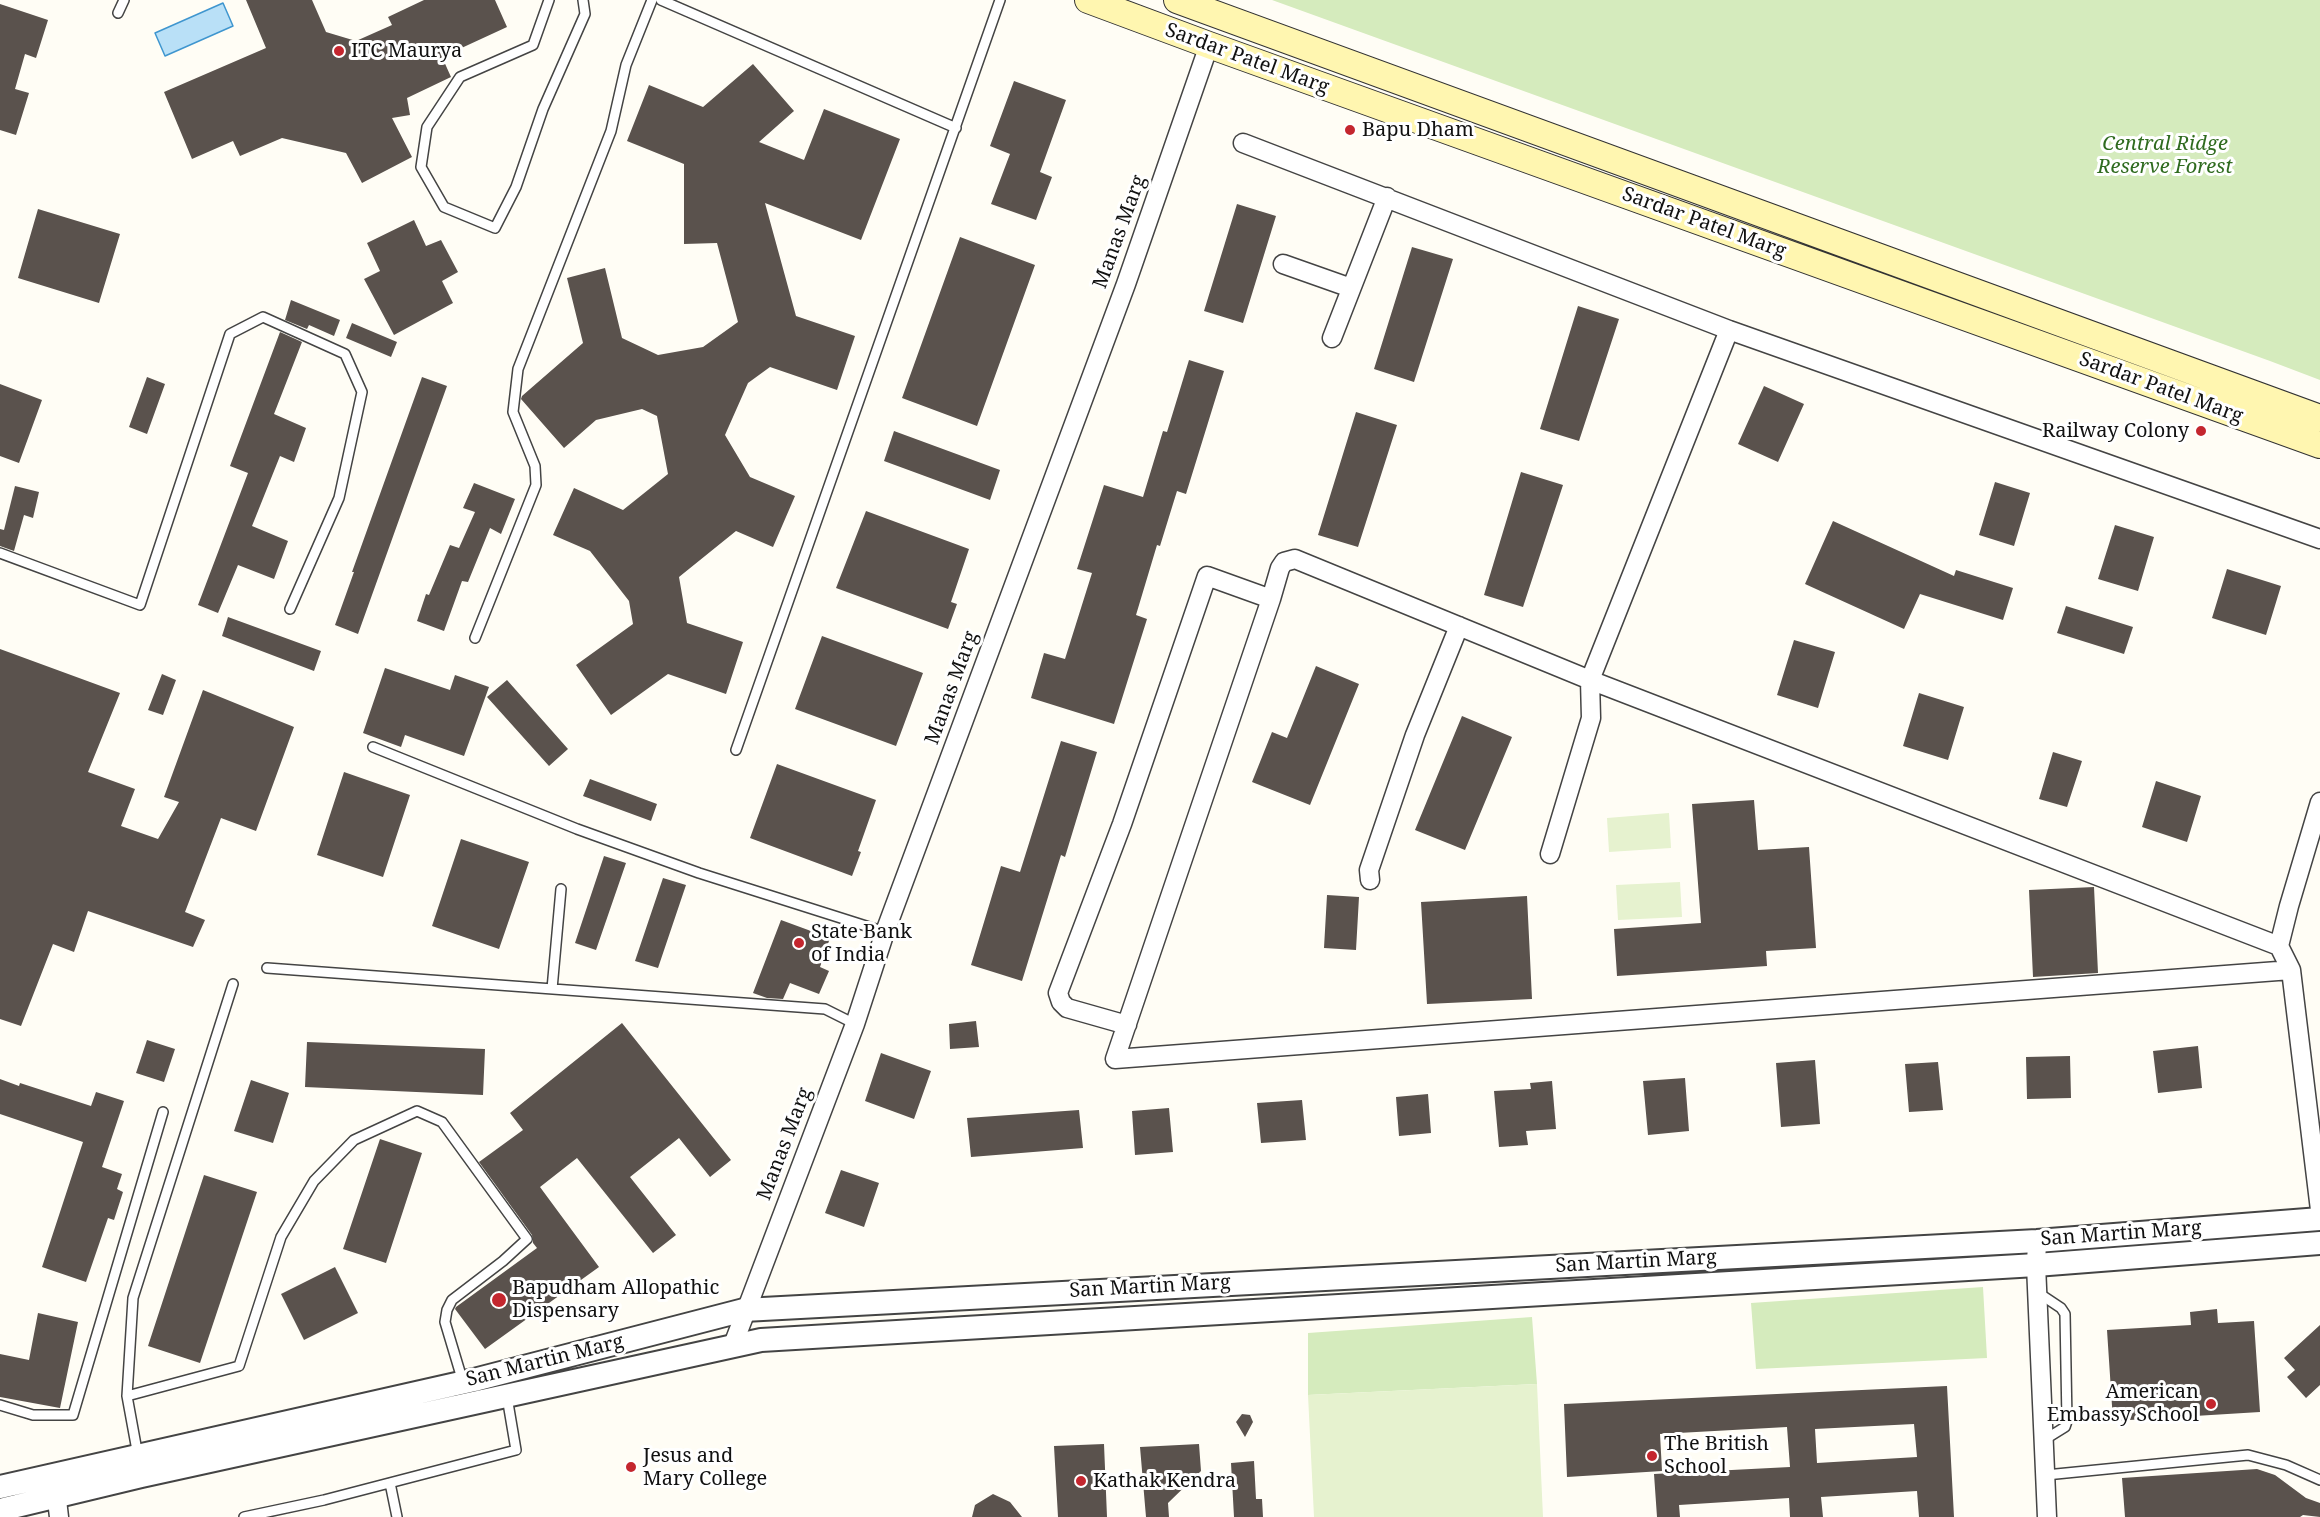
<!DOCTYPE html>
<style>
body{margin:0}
canvas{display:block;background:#fffdf5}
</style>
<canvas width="2320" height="1517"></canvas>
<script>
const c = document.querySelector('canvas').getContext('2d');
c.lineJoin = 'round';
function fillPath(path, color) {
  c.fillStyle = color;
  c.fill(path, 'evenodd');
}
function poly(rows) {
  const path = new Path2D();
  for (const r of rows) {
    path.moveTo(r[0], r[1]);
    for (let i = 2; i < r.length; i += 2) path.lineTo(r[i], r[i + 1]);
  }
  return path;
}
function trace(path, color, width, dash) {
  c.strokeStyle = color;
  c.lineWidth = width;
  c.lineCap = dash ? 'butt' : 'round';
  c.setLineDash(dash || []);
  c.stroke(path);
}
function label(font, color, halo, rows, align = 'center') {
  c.font = font + ' "Noto Serif",serif';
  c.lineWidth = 6;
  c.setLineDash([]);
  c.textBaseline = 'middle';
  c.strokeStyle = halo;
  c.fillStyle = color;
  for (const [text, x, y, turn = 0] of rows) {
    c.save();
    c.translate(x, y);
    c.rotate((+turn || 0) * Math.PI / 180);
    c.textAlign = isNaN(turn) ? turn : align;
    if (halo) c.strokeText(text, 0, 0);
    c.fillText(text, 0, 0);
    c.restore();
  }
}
const green = poly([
 [1272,0,2320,0,2320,380,2270,361],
 [1983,1287,1987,1358,1756,1369,1751,1303],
 [1532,1317,1537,1384,1308,1395,1308,1333]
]);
const pitch = poly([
 [1669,813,1671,848,1609,852,1607,818],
 [1680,882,1682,917,1618,920,1616,885],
 [1537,1384,1543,1517,1314,1517,1308,1395]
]);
const water = poly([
 [223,3,233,26,165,56,155,33,223,3]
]);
const building = poly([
 [246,0,312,0,326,32,356,41,392,25,388,17,424,0,495,0,507,27,442,57,451,77,407,98,410,115,392,118,412,157,362,183,346,153,282,138,240,156,233,141,192,159,164,92,266,48],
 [0,4,48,20,36,58,25,54,15,89,29,93,16,135,0,130],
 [753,64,794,111,759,142,804,160,824,109,900,139,861,240,765,203,796,316,855,336,837,390,770,367,748,383,725,435,750,477,795,496,773,547,736,531,679,577,687,623,743,642,726,694,668,674,611,715,576,665,633,624,629,601,590,551,553,535,574,488,623,510,668,474,657,416,642,409,596,420,564,448,521,399,522,396,583,343,567,278,605,268,622,338,658,355,703,347,738,322,717,243,684,244,684,164,627,141,649,85,703,107],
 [1014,81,1066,100,1040,172,1052,177,1036,220,991,204,1010,154,990,146],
 [1237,204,1276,216,1243,323,1204,311],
 [38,209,120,234,99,303,18,278],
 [414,220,426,246,441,240,458,272,442,281,453,303,394,335,364,279,380,271,367,243],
 [960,237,1035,265,977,426,902,398],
 [1412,247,1453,259,1414,382,1374,369],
 [291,300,340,320,334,336,309,325,307,329,285,320],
 [1578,306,1619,319,1579,441,1540,429],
 [352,323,397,342,391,357,346,338],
 [280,332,302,342,274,414,306,428,294,462,280,456,252,526,288,541,274,579,238,565,218,613,198,605,248,473,230,466],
 [1189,360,1224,371,1186,494,1177,491,1160,546,1157,545,1136,615,1147,619,1114,724,1031,698,1044,653,1065,659,1092,573,1077,569,1104,485,1143,497,1163,431,1167,432],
 [147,377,165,384,147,434,129,427],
 [422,377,447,386,358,634,335,625,354,572,352,572],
 [0,384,42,400,19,463,0,456],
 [1764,386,1804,404,1778,462,1738,444],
 [1356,412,1397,425,1358,547,1318,535],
 [894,431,1000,470,990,500,884,461],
 [1521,472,1563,485,1523,607,1484,595],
 [1995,482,2030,493,2014,546,1979,535],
 [474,483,515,499,501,534,490,528,468,582,462,581,444,631,417,621,426,594,429,595,450,545,459,548,475,512,463,508],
 [15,486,39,492,33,518,24,515,14,551,0,546,0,529,4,530],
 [866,511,969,549,951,602,957,604,948,629,836,588],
 [1833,521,1954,576,1956,570,2013,588,2003,620,1920,594,1904,629,1805,584],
 [2115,525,2154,537,2138,591,2098,579],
 [2227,569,2281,586,2266,635,2212,618],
 [2066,606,2133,627,2124,654,2057,633],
 [228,617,321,651,314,671,222,636],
 [822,636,923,673,896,746,795,709],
 [1794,640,1835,652,1818,708,1777,695],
 [0,649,120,693,88,772,135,789,121,826,158,839,179,802,164,797,203,690,294,727,256,831,221,818,185,912,205,920,193,947,88,911,74,952,53,944,21,1026,0,1019],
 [1316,666,1359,684,1310,805,1252,782,1272,732,1287,738],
 [385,668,450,690,455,675,489,687,464,756,405,735,401,747,363,733],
 [162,674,176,680,163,715,148,710],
 [507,680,568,749,549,766,487,697],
 [1919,693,1964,707,1948,760,1903,746],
 [1462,716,1512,737,1465,850,1415,830],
 [1061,741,1097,752,1065,857,1061,855,1022,981,971,965,1001,866,1020,872],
 [2053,752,2082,761,2067,807,2039,799],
 [777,764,876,800,858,851,861,852,852,876,750,838],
 [344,772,410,795,383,877,317,855],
 [590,779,657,804,651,821,583,796],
 [2156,781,2201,796,2187,842,2142,827],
 [1754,800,1758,850,1809,847,1816,948,1766,951,1767,966,1617,976,1614,929,1701,923,1692,804],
 [461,839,529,862,499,949,432,926],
 [604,856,626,863,596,950,575,943],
 [663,878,686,885,658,968,635,961],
 [2094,887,2098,973,2033,977,2029,890],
 [1327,895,1359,897,1356,950,1324,948],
 [1527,896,1532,999,1427,1004,1421,902],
 [781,920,830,938,820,967,829,971,819,994,790,983,783,999,767,998,753,993],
 [976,1021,979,1047,950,1049,949,1024],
 [622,1023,731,1160,710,1177,679,1138,630,1177,676,1235,653,1253,577,1158,540,1187,599,1267,485,1349,455,1309,456,1307,537,1248,533,1243,532,1235,479,1162,523,1130,510,1113],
 [147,1040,175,1049,164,1082,136,1073],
 [307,1042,485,1049,483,1095,305,1087],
 [2198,1046,2202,1088,2158,1093,2153,1051],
 [881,1053,931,1071,914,1119,865,1101],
 [2070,1056,2071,1098,2027,1099,2026,1057],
 [1815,1060,1820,1124,1781,1127,1776,1063],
 [1938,1062,1943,1110,1909,1112,1905,1064],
 [1685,1078,1689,1131,1648,1135,1643,1081],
 [0,1079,19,1086,20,1083,91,1106,96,1092,124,1101,102,1167,122,1174,117,1189,123,1192,114,1220,108,1218,86,1282,42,1267,83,1142,0,1114],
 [251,1080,289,1093,273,1143,234,1131],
 [1552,1081,1556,1129,1526,1131,1528,1145,1499,1147,1494,1091,1531,1089,1530,1083],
 [1428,1094,1431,1133,1399,1136,1396,1097],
 [1302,1100,1306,1140,1261,1143,1257,1103],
 [1169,1108,1173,1152,1135,1155,1132,1111],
 [1079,1110,1083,1148,971,1157,967,1118],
 [380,1139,422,1153,386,1263,343,1249],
 [841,1170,879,1183,864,1227,825,1213],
 [204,1175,257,1192,200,1363,148,1346],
 [335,1267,358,1313,304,1340,281,1294],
 [2217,1309,2218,1323,2254,1321,2260,1412,2113,1421,2107,1330,2191,1325,2190,1312],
 [38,1313,78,1322,60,1408,0,1397,0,1354,29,1360],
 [2320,1325,2320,1385,2306,1398,2287,1377,2295,1370,2284,1358],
 [1947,1386,1954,1517,1919,1517,1917,1491,1821,1497,1823,1517,1790,1517,1789,1498,1679,1505,1680,1517,1657,1517,1654,1474,1790,1467,1787,1427,1660,1434,1662,1471,1567,1477,1564,1404],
 [1914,1424,1917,1457,1817,1463,1815,1429],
 [1242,1414,1250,1415,1253,1422,1245,1437,1236,1422],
 [1104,1444,1107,1517,1058,1517,1054,1446],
 [1199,1444,1201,1471,1168,1503,1169,1517,1146,1517,1140,1447],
 [1254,1461,1256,1499,1262,1499,1263,1517,1234,1517,1231,1463],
 [2257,1469,2275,1475,2306,1498,2320,1503,2320,1517,2303,1515,2300,1517,2125,1517,2122,1478],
 [993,1494,1010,1502,1022,1517,972,1517,975,1505]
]);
const service = poly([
 [549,0,533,45,460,77,427,127,421,167,444,207,495,228,516,187,543,109,585,14,583,0],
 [661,0,956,128],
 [118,13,124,0],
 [0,553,140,605,230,334,263,317,345,354,362,392,339,498,290,609],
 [475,638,536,485,535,466,513,412,518,369,611,131,626,65,652,0],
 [373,747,577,829,699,873,885,932],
 [736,750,1000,0],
 [267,968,825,1009,855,1024],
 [552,989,561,889],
 [2037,1292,2061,1308,2065,1314,2067,1421,2065,1427,2044,1440],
 [127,1396,133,1298,233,984],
 [0,1405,33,1415,73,1415,163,1112],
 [138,1456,127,1396,239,1366,281,1237,314,1181,354,1140,417,1111,442,1122,527,1239,503,1261,452,1300,447,1310,445,1322,463,1382],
 [2046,1475,2248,1455,2286,1465,2320,1480],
 [390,1483,397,1517],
 [244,1517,324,1500,516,1450,507,1397]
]);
const minor = poly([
 [1243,143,1729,330,2320,539],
 [1283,264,1351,288],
 [1332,338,1387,197],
 [1550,854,1591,718,1590,680,1729,330],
 [1370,880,1369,870,1415,735,1459,626],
 [2279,946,2289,906,2320,802],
 [2291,970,1115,1059,1271,599,1280,568,1284,562,1295,559,1590,680,2279,946,2291,970,2320,1210],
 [1127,1025,1067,1008,1061,1002,1058,993,1122,824,1207,576,1271,599],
 [2037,1241,2036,1265,2047,1517],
 [733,1345,855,1024,885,932,1126,284,1209,45],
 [55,1483,59,1517]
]);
const tertiary = poly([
 [0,1487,474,1380,744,1310,2037,1241,2320,1219],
 [0,1510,141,1476,761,1340,2036,1265,2320,1243]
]);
const secondary = poly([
 [1088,0,1209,45,2320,445],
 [1177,0,2320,418]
]);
const markers = [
 [339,51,6,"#c4262e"],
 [1350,130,6,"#c4262e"],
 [2201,431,6,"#c4262e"],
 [799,943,6,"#c4262e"],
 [499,1300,8,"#c4262e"],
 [2211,1404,6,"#c4262e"],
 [1652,1456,6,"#c4262e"],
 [631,1467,6,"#c4262e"],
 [1081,1481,6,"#c4262e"]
];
const poiNames = [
 ["ITC Maurya",351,51],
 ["Bapu Dham",1362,130],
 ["Railway Colony",2189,431,"right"],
 ["State Bank",811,932],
 ["of India",811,955],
 ["Bapudham Allopathic",512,1288],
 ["Dispensary",512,1311],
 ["American",2199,1392,"right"],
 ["Embassy School",2199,1415,"right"],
 ["The British",1664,1444],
 ["School",1664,1467],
 ["Jesus and",643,1456],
 ["Mary College",643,1479],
 ["Kathak Kendra",1093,1481]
];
const streetNames = [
 ["Sardar Patel Marg",1247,59,20],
 ["Sardar Patel Marg",1704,223,20],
 ["Manas Marg",1120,232,-70],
 ["Sardar Patel Marg",2161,388,20],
 ["Manas Marg",952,688,-70],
 ["Manas Marg",785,1144,-69],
 ["San Martin Marg",2121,1234,-4],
 ["San Martin Marg",1636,1262,-3],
 ["San Martin Marg",1150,1287,-3],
 ["San Martin Marg",545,1361,-14]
];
const parkNames = [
 ["Central Ridge",2165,144],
 ["Reserve Forest",2165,167]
];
fillPath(green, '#d5ebbd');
fillPath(pitch, '#e6f2cf');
fillPath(water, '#b9e0f7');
trace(water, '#3f96cf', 1.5);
fillPath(building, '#5a524d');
trace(service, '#444', 12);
trace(minor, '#444', 21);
trace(tertiary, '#444', 26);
trace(secondary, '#333', 28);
trace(service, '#fff', 9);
trace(minor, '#fff', 18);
trace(tertiary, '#fff', 22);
trace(secondary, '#fff6b0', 26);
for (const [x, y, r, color] of markers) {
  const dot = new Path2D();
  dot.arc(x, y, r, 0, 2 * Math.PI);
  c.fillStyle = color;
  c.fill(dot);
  trace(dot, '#fff', 2);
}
label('20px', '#111', '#fff', poiNames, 'left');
label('20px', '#111', '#fff', streetNames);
label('italic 20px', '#2f6b1f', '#fff', parkNames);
</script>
